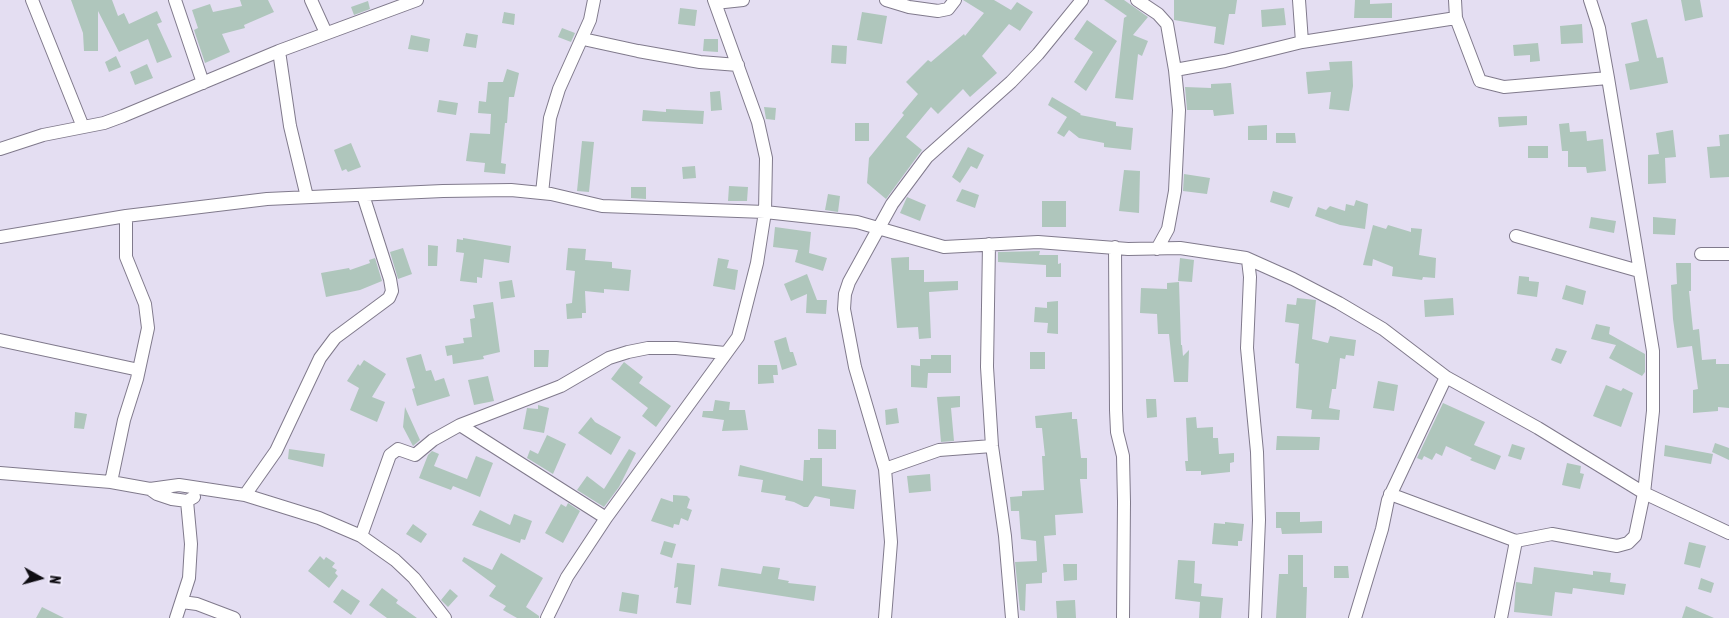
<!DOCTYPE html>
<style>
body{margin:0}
#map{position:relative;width:1729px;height:618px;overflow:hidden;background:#e4def2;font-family:"Asap Condensed",sans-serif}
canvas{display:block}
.north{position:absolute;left:15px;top:553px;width:50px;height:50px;-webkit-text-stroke:4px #f0ebfc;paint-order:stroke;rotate:97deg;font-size:14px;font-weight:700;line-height:20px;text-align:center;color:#0e0c12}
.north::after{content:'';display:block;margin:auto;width:18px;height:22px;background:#0e0c12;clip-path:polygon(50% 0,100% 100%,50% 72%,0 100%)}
</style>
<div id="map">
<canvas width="1729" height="618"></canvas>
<div class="north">N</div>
</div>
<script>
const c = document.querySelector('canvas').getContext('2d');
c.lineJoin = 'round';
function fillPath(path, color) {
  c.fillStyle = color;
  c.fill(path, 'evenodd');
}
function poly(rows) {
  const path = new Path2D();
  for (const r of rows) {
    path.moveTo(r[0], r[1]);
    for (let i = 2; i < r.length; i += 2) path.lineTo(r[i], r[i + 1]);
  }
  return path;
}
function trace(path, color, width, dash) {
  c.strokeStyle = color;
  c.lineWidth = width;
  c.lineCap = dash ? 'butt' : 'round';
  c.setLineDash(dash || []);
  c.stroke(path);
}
const building = poly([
 [71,0,112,0,118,16,124,13,129,24,157,11,162,22,157,24,172,57,157,63,148,39,119,52,98,11,98,51,84,51,83,33],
 [240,0,268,0,274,12,244,25,245,28,222,34,230,52,205,63,194,30,198,28,192,10,210,4,213,12,242,6],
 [963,0,994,0,1011,10,1017,2,1033,12,1020,31,1009,24,982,56,997,73,970,97,963,89,938,114,931,107,906,137,922,150,886,199,867,183,869,158,904,115,902,113,918,94,906,82,928,60,931,62,964,34,965,36,984,13],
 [1104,0,1124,0,1148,17,1133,35,1148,41,1142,56,1138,54,1133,100,1115,98,1124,18,1127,16],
 [1174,0,1237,0,1235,14,1229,14,1224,45,1214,43,1216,27,1174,20],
 [1355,0,1370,0,1370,4,1392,3,1392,18,1354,18],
 [1681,0,1700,0,1703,17,1685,21],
 [368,1,370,9,354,15,351,7],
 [680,8,697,10,695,26,678,24],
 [1284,8,1286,25,1262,27,1261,10],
 [504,12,515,14,514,25,502,23],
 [862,12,887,16,882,44,857,40],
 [1647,19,1657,58,1663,57,1668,83,1630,90,1625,64,1639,61,1631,23],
 [1087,20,1117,41,1086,91,1074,82,1093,52,1074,39],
 [1582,24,1583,43,1561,44,1560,26],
 [562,28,575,33,571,42,558,37],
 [466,33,478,35,476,48,463,46],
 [411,35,430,39,428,52,408,49],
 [704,39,718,39,718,52,703,51],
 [1538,43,1540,61,1530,62,1530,55,1514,56,1513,45],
 [832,45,847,46,846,64,831,63],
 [116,56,121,67,109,72,105,62],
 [1352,61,1353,86,1349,111,1329,109,1331,92,1308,94,1306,72,1330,70,1329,62],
 [147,64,153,78,135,85,130,72],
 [507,69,519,73,514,97,509,97,507,123,505,123,501,163,506,164,505,174,484,172,485,163,466,161,470,133,490,134,491,114,478,113,479,101,486,102,488,82,503,82],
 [1231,83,1234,114,1214,116,1213,110,1187,110,1185,87,1211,88,1211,84],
 [720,91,722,110,711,111,710,92],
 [1052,97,1081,114,1080,115,1116,122,1116,126,1133,128,1131,150,1104,147,1104,143,1079,138,1069,130,1064,137,1057,133,1067,117,1048,105],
 [439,100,458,103,456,115,437,112],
 [764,107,776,108,775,120,766,119],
 [666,109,704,111,703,124,642,121,643,110,666,112],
 [1527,116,1527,125,1499,127,1498,117],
 [855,123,869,123,869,141,855,141],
 [1569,123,1570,132,1586,131,1587,141,1603,139,1606,171,1587,173,1586,167,1568,167,1568,151,1562,151,1559,124],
 [1267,125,1267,140,1248,140,1248,126],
 [1673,130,1676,157,1665,158,1666,183,1648,184,1648,155,1659,154,1656,133],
 [1276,133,1295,133,1296,143,1276,143],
 [1729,134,1729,177,1710,178,1707,147,1720,146,1719,135],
 [582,141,594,142,589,192,577,191],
 [351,143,361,167,348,172,346,169,342,171,334,150],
 [1528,146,1548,146,1548,158,1528,158],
 [968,147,984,155,977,169,971,166,960,183,952,177],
 [695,166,696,178,683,179,682,167],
 [1124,170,1140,171,1139,213,1119,211],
 [1184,174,1210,178,1207,194,1183,191],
 [729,186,748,187,747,201,728,201],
 [631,187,646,187,646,199,631,198],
 [962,189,979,195,975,208,956,201],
 [1273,191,1293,197,1289,208,1270,202],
 [828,194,840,196,838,212,825,210],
 [907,197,926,205,920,221,900,213],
 [1356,200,1368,204,1365,229,1340,225,1315,216,1318,207,1326,210,1330,206,1345,211,1346,204,1354,206],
 [1042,201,1066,201,1066,227,1042,227],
 [1591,217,1616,221,1614,233,1589,228],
 [1653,217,1676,219,1675,235,1653,234],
 [1373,225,1386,229,1388,225,1411,232,1411,228,1422,229,1419,255,1436,258,1435,278,1423,277,1422,280,1392,276,1393,267,1373,259,1372,266,1363,265],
 [775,227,811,232,809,253,827,258,823,271,795,262,798,250,773,247],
 [463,238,511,246,509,263,484,259,482,278,477,277,477,283,460,281,464,253,456,252,457,239,463,240],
 [428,245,438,246,437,266,428,266],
 [403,248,412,274,398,279,390,252],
 [568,248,586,249,585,260,612,262,612,268,631,270,629,291,604,289,604,293,585,291,586,313,582,313,582,318,567,319,566,304,572,303,575,271,566,270],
 [1040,251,1039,255,1058,255,1058,264,1061,263,1061,277,1046,277,1046,265,998,262,998,252],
 [909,257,909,270,924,270,924,282,958,281,958,290,929,292,931,338,919,339,918,327,897,328,891,258],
 [375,258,382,281,360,290,326,297,321,273,349,268,350,270,370,263,369,260],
 [718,258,729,260,727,268,738,270,735,290,713,286],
 [1180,258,1194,260,1192,282,1178,281],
 [1676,263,1691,263,1691,291,1689,291,1693,330,1699,329,1702,360,1716,359,1716,364,1729,364,1729,408,1718,407,1718,411,1693,413,1693,390,1698,389,1692,346,1677,348,1673,319,1671,285,1677,284],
 [807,274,817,300,827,300,826,314,806,313,807,294,791,301,784,284],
 [1519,276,1529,277,1529,281,1539,282,1537,297,1517,294],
 [512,280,515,297,501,299,499,282],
 [1179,282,1181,345,1182,345,1183,356,1189,350,1188,382,1174,382,1169,334,1158,334,1157,314,1140,313,1141,288,1167,289,1167,283],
 [1566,285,1586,291,1583,305,1562,299],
 [1297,298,1316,300,1312,339,1328,343,1330,336,1356,340,1354,356,1346,355,1345,359,1340,358,1336,389,1332,389,1329,408,1340,410,1339,420,1311,419,1312,410,1296,408,1299,364,1295,363,1299,324,1285,322,1287,304,1296,305],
 [1453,298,1454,315,1425,317,1424,300],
 [1058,301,1058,334,1047,333,1048,323,1034,322,1035,307,1047,308,1047,302],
 [493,302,500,352,483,356,484,359,453,364,452,355,447,356,445,346,464,343,463,338,472,337,470,319,475,318,473,305],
 [1596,324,1610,327,1609,334,1645,354,1645,372,1642,376,1609,358,1616,345,1591,339],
 [786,337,790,352,793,352,797,365,782,370,774,341],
 [1556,348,1567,351,1561,364,1551,360],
 [534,350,549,350,548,367,534,367],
 [1030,352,1045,352,1045,369,1030,369],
 [421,354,426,371,431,370,435,381,444,378,450,396,417,406,412,389,415,388,406,358],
 [931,355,951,355,951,373,928,373,927,388,911,387,911,365,920,366,920,359,931,359],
 [364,360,386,374,372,397,385,402,377,422,350,410,359,388,347,381,358,364,360,366],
 [624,362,643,377,639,383,671,406,656,427,642,416,648,408,611,379],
 [758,365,777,365,778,375,773,375,774,383,758,384],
 [488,376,494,401,474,405,468,380],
 [1378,381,1398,385,1394,411,1373,408],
 [1606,385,1621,391,1623,388,1633,393,1621,427,1593,416],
 [960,396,960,407,951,408,954,441,941,442,937,397],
 [1146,399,1156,399,1157,417,1147,418],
 [715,400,730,402,729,410,745,410,748,430,722,431,724,420,702,417,703,411,713,411],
 [1443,403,1485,422,1474,445,1501,456,1495,470,1470,460,1472,458,1446,446,1442,456,1436,453,1432,460,1424,456,1422,460,1417,458],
 [538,405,549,408,544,433,523,429,527,408,538,409],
 [405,407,420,440,413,446,403,427],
 [897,408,899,423,886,425,885,410],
 [75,412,87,414,84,429,74,428],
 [1072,412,1072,419,1077,419,1081,458,1087,458,1087,479,1080,479,1083,513,1055,515,1056,535,1044,536,1047,572,1042,573,1042,583,1026,584,1025,611,1020,610,1015,562,1037,561,1036,541,1021,539,1019,511,1011,511,1010,497,1022,496,1022,491,1044,490,1042,456,1045,456,1042,428,1036,428,1035,416],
 [591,417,595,422,621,437,611,455,578,433],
 [1196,417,1197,428,1213,427,1213,438,1218,438,1219,454,1234,453,1234,462,1230,463,1230,472,1201,475,1201,471,1186,471,1185,461,1188,461,1186,418],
 [818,429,836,430,836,449,818,449],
 [547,435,566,444,553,474,527,458,530,450,538,454],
 [1277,436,1320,437,1319,450,1276,450],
 [1715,443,1729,448,1729,460,1712,452],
 [1512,444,1525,448,1521,460,1508,456],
 [1665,445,1713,454,1711,464,1664,456],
 [289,449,325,454,323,467,288,459],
 [629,449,636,453,619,487,604,507,577,490,587,476,604,489],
 [432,451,439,454,434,466,467,479,476,456,493,463,480,497,453,486,451,490,419,478,428,455],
 [810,458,822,458,822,486,856,490,854,509,830,506,830,499,815,496,808,507,804,507,794,502,785,500,786,496,761,492,763,480,738,476,740,465,803,481,804,460,810,460],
 [1567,463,1581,466,1580,473,1584,474,1580,489,1562,485],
 [930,474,931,491,909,493,907,476],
 [673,495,687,496,690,499,687,508,692,510,688,521,681,518,679,525,674,524,673,528,651,521,661,498,673,502],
 [568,503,580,511,563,543,545,533,561,504,566,507],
 [480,510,510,525,514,514,532,521,525,540,521,539,520,543,472,525],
 [1276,512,1300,512,1300,522,1322,521,1322,533,1282,534,1281,528,1276,528],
 [1225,522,1244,524,1242,541,1238,541,1238,546,1212,544,1214,523,1225,524],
 [413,524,427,534,421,543,406,534],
 [664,541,676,544,672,558,660,554],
 [1689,542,1706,546,1700,568,1684,564],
 [501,553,543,578,526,607,539,616,539,618,517,618,503,610,506,606,489,596,496,586,462,561,464,557,492,570],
 [1288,555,1303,555,1303,587,1307,587,1306,618,1276,618,1279,574,1288,574],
 [320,556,324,560,326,557,335,563,332,567,337,570,335,573,338,576,329,588,308,571],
 [1178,560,1195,561,1194,583,1202,584,1201,596,1223,598,1221,618,1199,618,1200,602,1175,599],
 [677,563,695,565,691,605,676,603,678,587,674,588],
 [1063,564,1077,564,1077,580,1064,581],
 [763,566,780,568,778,579,789,581,788,583,816,586,814,601,718,586,721,568,761,574],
 [1334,566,1348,566,1349,578,1334,578],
 [1534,567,1593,575,1593,571,1611,573,1610,582,1626,584,1624,595,1573,588,1572,594,1555,592,1552,616,1514,612,1516,582,1532,584],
 [1701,578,1714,583,1711,593,1698,589],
 [382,588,398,600,396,603,417,618,387,618,369,605],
 [342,589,360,601,351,615,333,602],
 [450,589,458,596,448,607,441,600],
 [622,592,639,595,637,614,619,611],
 [1075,600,1076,618,1057,618,1056,601],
 [1686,606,1714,618,1682,618],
 [42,607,64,618,36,618]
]);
const minor = poly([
 [32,0,83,127],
 [175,0,203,83],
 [311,0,326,33],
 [886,0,909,7,938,11,948,9,955,0],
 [1137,0,1158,14,1167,24,1175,70,1179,110,1175,191,1168,229,1157,249],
 [1299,0,1302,42],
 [1455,0,1456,18,1480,81,1504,87,1608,78],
 [715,3,743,0],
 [583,39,638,51,700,62,738,65],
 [279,51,290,126,307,197],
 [1175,70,1225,61,1302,42,1456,18],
 [0,149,43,135,104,123,123,116,279,51,417,0],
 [542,193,550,118,559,89,590,20,594,0],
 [1516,236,1639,271],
 [0,237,126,216,267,199,443,191,511,190,551,194,602,206,765,212,857,222,944,247,1038,242,1128,249,1180,248,1246,258,1293,279,1339,303,1383,329,1446,377,1538,428,1644,493,1729,533],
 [989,244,987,367,992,446,1005,536,1012,618],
 [1115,247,1116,410,1117,432,1123,456,1124,502,1123,618],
 [1701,254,1729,254],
 [1248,260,1250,277,1247,348,1257,452,1259,520,1255,618],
 [0,340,139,370],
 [460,425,606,518],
 [885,469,939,450,992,446],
 [0,473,111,482,150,489,179,485,245,495,319,518,361,536,395,560,414,578,445,618],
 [111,482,124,420,137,379,148,328,145,304,126,257,126,216],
 [150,489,157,494,172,499,187,501,194,497],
 [1390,494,1516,541],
 [245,495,276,451,320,358,335,338,389,298,392,291,390,279,363,195],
 [361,536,390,455,398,449,415,455,433,440,460,425,561,386,609,358,628,352,648,348,676,348,725,353],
 [182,602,197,604,234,618],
 [176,618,189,578,191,544,187,501],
 [547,618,567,577,606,518,738,337,742,322,757,263,765,212,766,158,758,122,714,0],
 [885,618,891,542,885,469,855,367,844,309,845,294,849,282,892,204,927,157,1011,82,1038,54,1082,0],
 [1355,618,1382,529,1388,500,1446,377],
 [1501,618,1516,541,1552,534,1617,546,1628,543,1635,536,1644,493,1653,411,1653,351,1608,78,1599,28,1590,0]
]);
fillPath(building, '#afc6bc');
trace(minor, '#807a8c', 14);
trace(minor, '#fff', 12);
</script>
